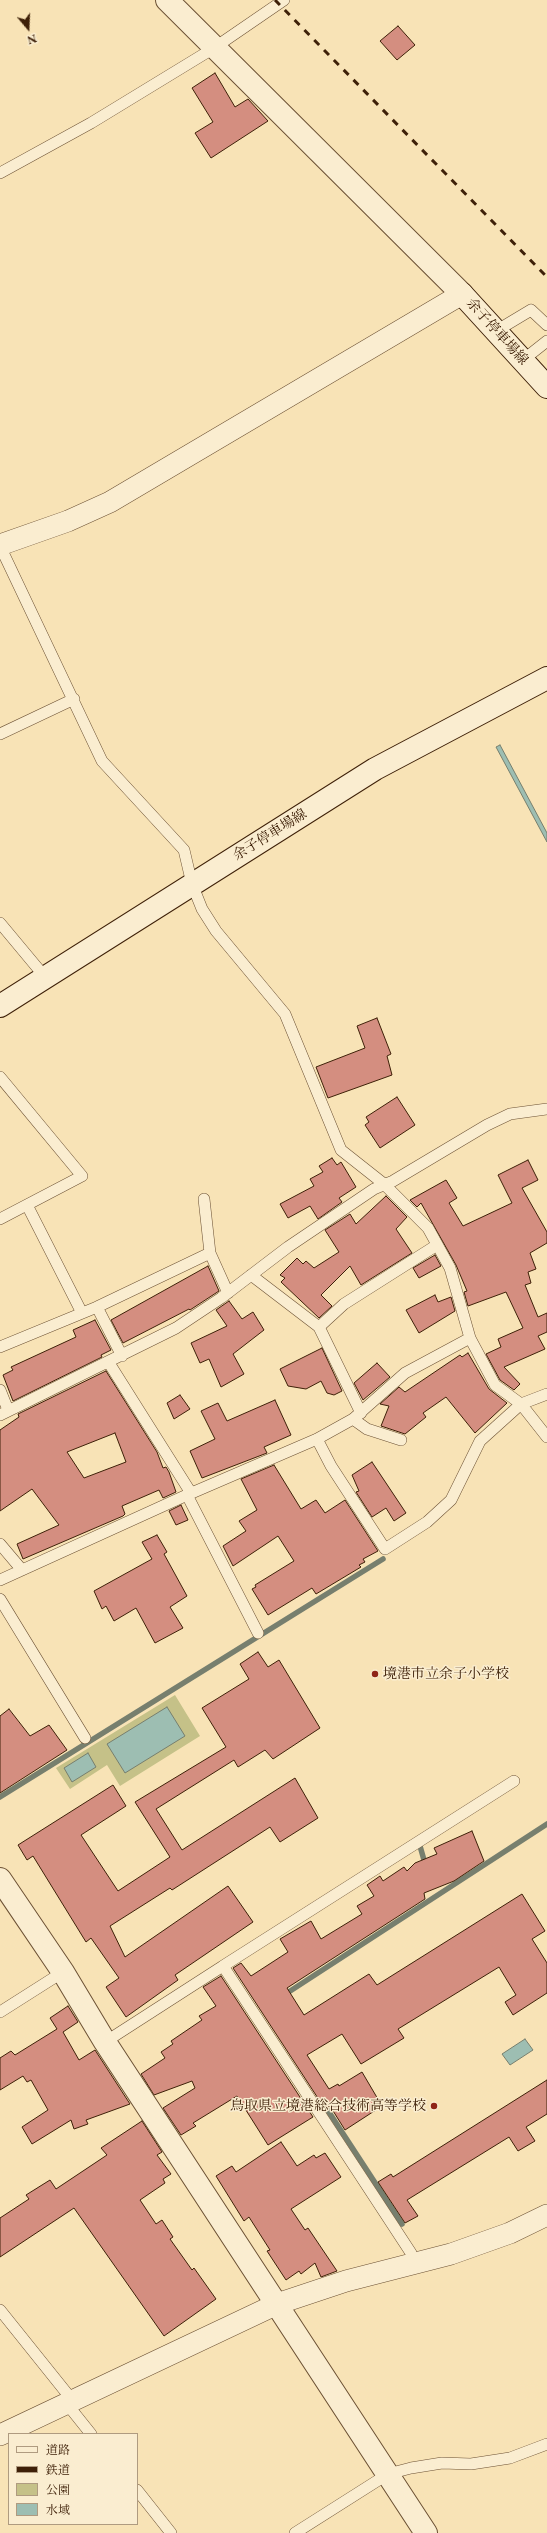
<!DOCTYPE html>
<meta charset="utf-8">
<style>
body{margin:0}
#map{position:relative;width:547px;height:2533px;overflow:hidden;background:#f8e3b6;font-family:"EB Garamond","Noto Serif JP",serif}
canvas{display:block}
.legend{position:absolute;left:8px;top:2433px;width:130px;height:92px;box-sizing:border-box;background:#faedd0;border:1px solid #af9b80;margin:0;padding:5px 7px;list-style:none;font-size:12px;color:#3e2008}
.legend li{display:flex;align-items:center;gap:8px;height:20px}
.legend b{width:20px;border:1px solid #af9b80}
.north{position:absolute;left:8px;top:8px;width:40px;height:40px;-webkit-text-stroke:3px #faedd0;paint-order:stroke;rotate:161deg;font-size:11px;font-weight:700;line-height:16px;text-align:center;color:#3e2008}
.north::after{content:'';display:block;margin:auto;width:14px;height:18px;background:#3e2008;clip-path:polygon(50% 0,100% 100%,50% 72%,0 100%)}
</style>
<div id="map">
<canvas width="547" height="2533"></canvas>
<ul class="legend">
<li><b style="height:5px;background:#faedd0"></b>道路</li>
<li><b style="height:5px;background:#3e2008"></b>鉄道</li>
<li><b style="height:11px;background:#c5c188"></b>公園</li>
<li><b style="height:11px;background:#9dbeb2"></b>水域</li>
</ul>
<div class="north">N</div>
</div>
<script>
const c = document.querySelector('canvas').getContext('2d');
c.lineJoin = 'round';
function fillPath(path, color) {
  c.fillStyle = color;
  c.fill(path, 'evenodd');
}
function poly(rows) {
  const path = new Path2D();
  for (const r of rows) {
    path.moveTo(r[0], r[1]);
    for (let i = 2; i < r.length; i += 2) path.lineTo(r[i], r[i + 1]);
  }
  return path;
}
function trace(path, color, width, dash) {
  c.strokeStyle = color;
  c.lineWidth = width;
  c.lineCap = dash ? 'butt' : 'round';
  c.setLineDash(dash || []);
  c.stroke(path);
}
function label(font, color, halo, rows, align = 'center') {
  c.font = font + ' "EB Garamond","Noto Serif JP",serif';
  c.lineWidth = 3;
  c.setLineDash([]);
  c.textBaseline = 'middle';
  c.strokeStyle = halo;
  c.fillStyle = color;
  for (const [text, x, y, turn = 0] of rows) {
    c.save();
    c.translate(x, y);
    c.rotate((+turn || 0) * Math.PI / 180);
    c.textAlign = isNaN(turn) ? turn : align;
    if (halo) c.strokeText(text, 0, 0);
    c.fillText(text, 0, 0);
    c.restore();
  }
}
const green = poly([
 [175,1695,200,1736,120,1786,107,1765,70,1789,56,1768]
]);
const water = poly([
 [500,745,547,833,547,842,496,747,500,745],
 [167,1707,185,1736,125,1773,107,1744,167,1707],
 [88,1753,96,1767,72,1782,64,1768,88,1753],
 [525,2039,533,2050,510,2065,502,2054,525,2039]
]);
const stream = poly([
 [0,1797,383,1559],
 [420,1846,426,1867],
 [284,1995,547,1824],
 [323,2103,402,2224]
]);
const building = poly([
 [398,26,415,45,397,60,380,41,398,26],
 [215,73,235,107,248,99,268,121,211,158,195,133,213,122,192,88,215,73],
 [377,1018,391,1054,387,1056,392,1075,328,1098,316,1067,365,1048,357,1026,377,1018],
 [397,1097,415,1125,380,1148,365,1125,369,1122,366,1117,397,1097],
 [332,1158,337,1165,341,1162,356,1187,339,1198,342,1202,318,1219,310,1206,288,1218,280,1204,314,1186,310,1179,323,1172,319,1166,332,1158],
 [528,1160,538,1180,522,1188,547,1232,547,1243,530,1253,536,1269,528,1272,531,1283,525,1285,538,1317,547,1313,547,1332,538,1336,545,1349,504,1367,520,1384,514,1390,500,1380,486,1354,501,1347,498,1339,523,1328,506,1292,468,1306,464,1292,467,1291,456,1265,421,1203,417,1207,410,1200,446,1180,457,1198,449,1203,463,1226,512,1203,498,1175,528,1160],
 [386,1196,407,1217,396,1229,412,1253,361,1285,350,1266,321,1295,332,1306,319,1318,281,1282,285,1278,280,1275,297,1258,303,1264,306,1261,314,1268,339,1252,325,1230,350,1214,356,1224,386,1196],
 [435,1255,441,1266,419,1278,413,1268,435,1255],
 [208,1266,219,1291,190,1310,189,1309,123,1343,111,1320,208,1266],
 [435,1295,438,1302,451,1297,455,1311,419,1333,406,1310,435,1295],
 [229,1301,242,1319,253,1312,264,1330,233,1354,244,1374,221,1387,209,1359,200,1363,191,1343,227,1326,216,1310,229,1301],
 [95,1320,111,1350,101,1355,102,1357,13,1401,3,1375,13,1370,11,1367,76,1337,73,1330,95,1320],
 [322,1348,342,1391,334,1395,327,1393,321,1381,306,1389,288,1386,280,1369,322,1348],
 [468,1353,489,1389,507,1403,475,1433,446,1397,423,1413,426,1417,405,1434,381,1426,389,1406,380,1404,399,1387,405,1392,460,1355,462,1357,468,1353],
 [377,1363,390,1377,363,1400,354,1383,377,1363],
 [106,1371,157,1452,163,1468,166,1467,169,1472,176,1492,163,1498,159,1490,122,1506,125,1514,123,1516,23,1559,17,1544,59,1525,32,1489,0,1511,0,1430,19,1417,18,1414,106,1371],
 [115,1433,126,1462,84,1478,67,1452,115,1433],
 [180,1395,190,1409,174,1419,167,1403,180,1395],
 [275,1400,291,1435,264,1447,267,1453,202,1478,190,1451,215,1439,201,1411,218,1403,227,1421,275,1400],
 [372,1462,406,1513,394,1521,386,1508,372,1517,356,1492,359,1491,352,1475,372,1462],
 [274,1465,301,1509,316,1500,325,1513,345,1500,378,1551,363,1559,365,1562,359,1565,361,1567,316,1594,312,1588,268,1615,252,1589,256,1587,255,1585,294,1561,278,1536,233,1566,223,1546,246,1531,239,1521,257,1510,241,1479,274,1465],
 [181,1505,188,1520,176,1525,169,1511,181,1505],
 [157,1535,167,1552,164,1554,187,1596,170,1607,183,1628,155,1643,136,1608,114,1621,106,1606,102,1609,94,1591,152,1559,142,1542,157,1535],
 [258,1652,268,1667,279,1660,320,1728,273,1759,265,1750,238,1767,234,1760,156,1809,182,1850,295,1778,318,1818,280,1842,270,1827,172,1890,170,1888,110,1926,125,1957,228,1886,253,1922,175,1975,178,1980,126,2017,106,1987,119,1978,91,1938,86,1942,33,1856,27,1860,18,1845,113,1785,126,1806,81,1835,118,1891,170,1857,135,1802,226,1747,202,1708,249,1679,240,1664,258,1652],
 [9,1709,30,1736,49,1725,67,1750,0,1793,0,1716,9,1709],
 [472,1831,484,1861,454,1881,424,1893,425,1899,287,1988,304,2015,369,1974,377,1985,522,1894,545,1931,532,1939,547,1963,547,1993,513,2015,505,2002,516,1995,499,1967,398,2029,404,2038,361,2064,342,2034,307,2055,329,2089,338,2084,339,2086,362,2072,382,2106,345,2130,330,2106,325,2109,233,1968,241,1963,251,1976,288,1952,280,1939,311,1921,321,1939,362,1914,357,1906,374,1896,367,1885,380,1876,383,1881,404,1867,407,1871,415,1863,437,1854,434,1848,472,1831],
 [221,1976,313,2117,268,2145,237,2096,193,2123,196,2126,181,2135,163,2108,195,2088,192,2081,154,2095,141,2074,165,2058,161,2052,173,2044,171,2041,202,2020,199,2016,216,2006,203,1987,221,1976],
 [68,2006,78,2022,63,2032,79,2060,95,2050,130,2104,86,2120,88,2124,74,2129,71,2120,32,2144,22,2127,48,2110,31,2080,27,2082,23,2076,0,2090,0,2058,11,2051,15,2055,57,2029,50,2018,68,2006],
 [547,2080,547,2114,526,2127,535,2141,518,2151,509,2137,407,2200,418,2216,405,2223,378,2182,391,2174,393,2177,547,2080],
 [142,2121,162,2152,157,2155,171,2174,163,2179,165,2183,140,2200,156,2224,162,2220,173,2237,170,2239,192,2270,194,2268,216,2299,164,2336,74,2208,0,2257,0,2218,29,2199,26,2195,50,2180,56,2189,107,2155,101,2148,142,2121],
 [281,2142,297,2166,314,2155,316,2158,325,2153,341,2177,291,2209,305,2230,308,2228,337,2271,321,2277,315,2263,301,2274,299,2271,286,2280,267,2251,270,2250,249,2217,244,2221,216,2176,232,2166,236,2172,281,2142]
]);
const service = poly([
 [0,173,91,123,214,48,284,0],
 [496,331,531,310,547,325],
 [523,360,547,341],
 [0,546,102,761,184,850,192,884,202,909,216,931,285,1014,341,1150,384,1184,428,1228,450,1268,470,1338,495,1385,521,1404,547,1437],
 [0,734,74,699],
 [0,923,45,977],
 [0,1077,82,1176,0,1219],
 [204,1199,210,1253,228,1293],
 [27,1205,82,1313],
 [251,1275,319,1327,361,1413],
 [97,1307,122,1356],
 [319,1327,344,1304,437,1245],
 [0,1347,97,1307,210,1253],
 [109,1363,191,1493],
 [0,1390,8,1410],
 [0,1415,176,1328,221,1298,288,1247,374,1189,393,1181,487,1125,510,1114,547,1109],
 [353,1419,367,1429,401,1440],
 [317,1439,331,1466,385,1549,427,1522,451,1500,480,1441,521,1404,547,1394],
 [187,1495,258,1633],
 [0,1544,22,1570],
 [0,1580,187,1495,317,1439,353,1419,405,1373,470,1338],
 [0,1599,85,1738],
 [223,1966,514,1781],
 [0,2012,63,1972],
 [105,2042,223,1966,411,2253,414,2263],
 [0,2310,73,2401],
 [67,2404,91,2434],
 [137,2490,171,2533],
 [295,2533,388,2474,411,2468,442,2463,471,2464,510,2458,547,2444]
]);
const minor = poly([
 [0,545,68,521,110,502,462,294],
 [0,2435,277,2304,346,2281,451,2254,510,2233,547,2215]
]);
const tertiary = poly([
 [167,0,462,294],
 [0,1879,63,1972,105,2042,426,2533]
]);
const secondary = poly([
 [462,294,547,387],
 [0,1006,375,769,547,678]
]);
const rail = poly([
 [275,0,547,277]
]);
const markers = [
 [375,1674,4,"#8f2418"],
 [434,2106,4,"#8f2418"]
];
const streetNames = [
 ["余子停車場線",497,332,48],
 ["余子停車場線",270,835,-32]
];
const poiNames = [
 ["境港市立余子小学校",383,1674],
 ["鳥取県立境港総合技術高等学校",426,2106,"right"]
];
fillPath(green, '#c5c188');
fillPath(water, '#9dbeb2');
trace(water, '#777f6e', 1);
trace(stream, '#777f6e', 5.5);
fillPath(building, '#d48e80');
trace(building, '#3e2008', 1);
trace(service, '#6c5134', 12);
trace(minor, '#6c5134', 22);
trace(tertiary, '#6c5134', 24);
trace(secondary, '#3e2008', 24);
trace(service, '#faedd0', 11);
trace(minor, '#faedd0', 21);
trace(tertiary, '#faedd0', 22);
trace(secondary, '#faedd0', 22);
trace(rail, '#3e2008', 3, [7, 7]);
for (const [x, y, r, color] of markers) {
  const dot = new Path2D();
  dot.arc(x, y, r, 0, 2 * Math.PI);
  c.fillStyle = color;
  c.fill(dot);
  trace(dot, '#faedd0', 1.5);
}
label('14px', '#3e2008', '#faedd0', streetNames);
label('14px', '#3e2008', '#faedd0', poiNames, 'left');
</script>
